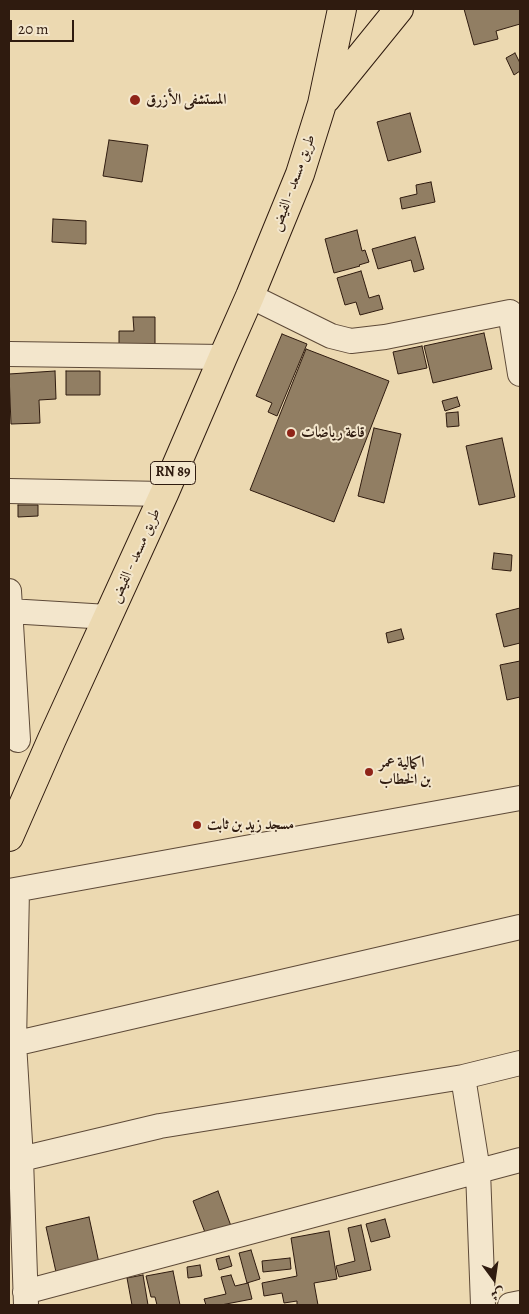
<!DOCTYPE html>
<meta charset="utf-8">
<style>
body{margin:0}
#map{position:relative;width:529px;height:1314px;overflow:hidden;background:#ecd9b1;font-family:Alegreya,Amiri,serif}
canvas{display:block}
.frame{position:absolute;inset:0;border:10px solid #2f1b0f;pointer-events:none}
.north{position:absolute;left:469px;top:1254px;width:50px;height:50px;-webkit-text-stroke:4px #f3e6cc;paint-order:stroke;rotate:166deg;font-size:14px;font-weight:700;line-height:20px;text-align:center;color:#2f1b0f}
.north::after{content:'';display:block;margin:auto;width:18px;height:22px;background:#2f1b0f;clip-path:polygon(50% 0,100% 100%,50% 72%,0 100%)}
.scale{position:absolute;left:10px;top:20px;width:64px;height:22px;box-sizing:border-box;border:2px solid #2f1b0f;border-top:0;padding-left:6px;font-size:15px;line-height:18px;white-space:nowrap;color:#2f1b0f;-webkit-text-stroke:4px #f3e6cc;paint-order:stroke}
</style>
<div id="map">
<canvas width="529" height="1314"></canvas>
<div class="frame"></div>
<div class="north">ش</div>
<div class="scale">20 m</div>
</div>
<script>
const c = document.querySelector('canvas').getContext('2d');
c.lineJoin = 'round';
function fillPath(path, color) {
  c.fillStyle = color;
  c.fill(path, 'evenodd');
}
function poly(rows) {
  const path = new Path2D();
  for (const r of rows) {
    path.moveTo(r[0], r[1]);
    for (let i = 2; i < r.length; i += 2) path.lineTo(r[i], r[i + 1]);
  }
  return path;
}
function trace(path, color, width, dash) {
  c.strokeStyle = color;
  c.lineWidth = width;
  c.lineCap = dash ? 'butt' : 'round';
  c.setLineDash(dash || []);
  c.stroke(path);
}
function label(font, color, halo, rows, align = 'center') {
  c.font = font + ' Alegreya,Amiri,serif';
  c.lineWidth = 4;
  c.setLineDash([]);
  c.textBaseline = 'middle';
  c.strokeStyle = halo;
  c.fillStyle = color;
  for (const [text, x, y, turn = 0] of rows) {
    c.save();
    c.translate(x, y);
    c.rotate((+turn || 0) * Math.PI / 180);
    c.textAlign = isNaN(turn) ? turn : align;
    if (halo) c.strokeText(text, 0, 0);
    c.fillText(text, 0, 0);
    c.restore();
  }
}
const building = poly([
 [464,9,520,9,520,24,496,31,498,39,474,45,464,9],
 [515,53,520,63,520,71,514,75,506,58,515,53],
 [410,113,421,152,388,161,377,122,410,113],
 [109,140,148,145,142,182,103,176,109,140],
 [431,182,435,202,402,209,400,198,417,194,416,185,431,182],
 [53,219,86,221,86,244,52,242,53,219],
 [357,230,362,251,365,250,369,262,359,265,360,266,334,273,325,239,357,230],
 [415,237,424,269,414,272,411,260,378,269,372,249,415,237],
 [361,271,369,298,379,295,383,309,360,315,356,302,345,305,337,278,361,271],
 [133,317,155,317,155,345,119,346,119,331,134,331,133,317],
 [484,333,492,369,433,383,424,346,484,333],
 [282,334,307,344,277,416,268,412,272,403,256,396,282,334],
 [422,346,427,368,398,374,393,352,422,346],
 [306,349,389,381,334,522,250,490,306,349],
 [55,371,56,399,39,400,40,423,11,424,9,374,55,371],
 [66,371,100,371,100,395,66,395,66,371],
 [457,397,460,406,445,411,442,401,457,397],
 [458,412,459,426,447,427,446,413,458,412],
 [374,428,401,434,384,503,358,496,374,428],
 [502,438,515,497,479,505,466,446,502,438],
 [18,505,38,505,38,516,18,517,18,505],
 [494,553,512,555,511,571,492,569,494,553],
 [520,608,520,643,504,647,496,614,520,608],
 [401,629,404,639,388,643,386,633,401,629],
 [520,661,520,697,507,700,500,665,520,661],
 [218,1191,231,1226,206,1235,193,1201,218,1191],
 [89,1217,99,1263,56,1272,46,1227,89,1217],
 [385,1219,390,1237,371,1242,366,1224,385,1219],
 [361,1225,371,1270,339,1277,336,1266,355,1261,348,1228,361,1225],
 [329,1231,337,1279,314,1283,318,1305,297,1305,297,1301,284,1303,282,1293,264,1296,262,1283,297,1276,291,1238,329,1231],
 [251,1250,260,1279,247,1283,239,1253,251,1250],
 [229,1256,232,1266,219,1270,216,1259,229,1256],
 [290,1258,291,1269,263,1272,262,1261,290,1258],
 [200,1265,202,1276,188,1278,187,1267,200,1265],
 [173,1271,180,1305,157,1305,155,1297,151,1297,146,1276,173,1271],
 [143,1275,148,1305,132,1305,127,1278,143,1275],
 [231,1275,235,1286,248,1283,252,1299,221,1305,206,1305,204,1299,226,1294,221,1277,231,1275]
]);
const minor = poly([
 [250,296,331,336,351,341,385,337,510,312,520,374],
 [9,354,223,357],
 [9,491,164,494],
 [9,591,18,740],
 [9,611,108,617],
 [17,890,14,1043,21,1159,160,1126,463,1077,520,1063],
 [9,891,520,798],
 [9,1045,520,927],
 [463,1077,478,1171,483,1305],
 [21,1159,26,1305],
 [25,1292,520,1160],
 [510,1305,520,1303]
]);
const primary = poly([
 [326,99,399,9],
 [9,837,52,739,164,494,223,357,250,296,300,174,322,104,342,9]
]);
const markers = [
 [135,100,6,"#8f2418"],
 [291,433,5,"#8f2418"],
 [369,772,5,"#8f2418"],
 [197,825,5,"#8f2418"]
];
const shields = [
 [173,473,45]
];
const shieldNames = [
 ["RN 89",173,473]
];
const poiNames = [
 ["المستشفى الأزرق",146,100],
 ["قاعة رياضات",301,433],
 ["اكمالية عمر",379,763],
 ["بن الخطاب",379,780],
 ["مسجد زيد بن ثابت",207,825]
];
const streetNames = [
 ["طريق مسعد - الفيض",294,183,-70],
 ["طريق مسعد - الفيض",136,556,-66]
];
fillPath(building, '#917e63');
trace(building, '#2f1b0f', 1);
trace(minor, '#5e4a38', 26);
trace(primary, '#2f1b0f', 30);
trace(minor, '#f3e6cc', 24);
trace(primary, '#ecd9b1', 28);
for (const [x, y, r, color] of markers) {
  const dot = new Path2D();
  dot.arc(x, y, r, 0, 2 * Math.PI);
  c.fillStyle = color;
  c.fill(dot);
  trace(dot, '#f3e6cc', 2);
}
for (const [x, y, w] of shields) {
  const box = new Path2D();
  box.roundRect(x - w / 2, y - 11.5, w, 23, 4);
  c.fillStyle = '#f3e6cc';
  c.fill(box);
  trace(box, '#2f1b0f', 1);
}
label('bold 14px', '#2f1b0f', null, shieldNames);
label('bold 15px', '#2f1b0f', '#f3e6cc', poiNames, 'left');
label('15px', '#2f1b0f', '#f3e6cc', streetNames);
</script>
